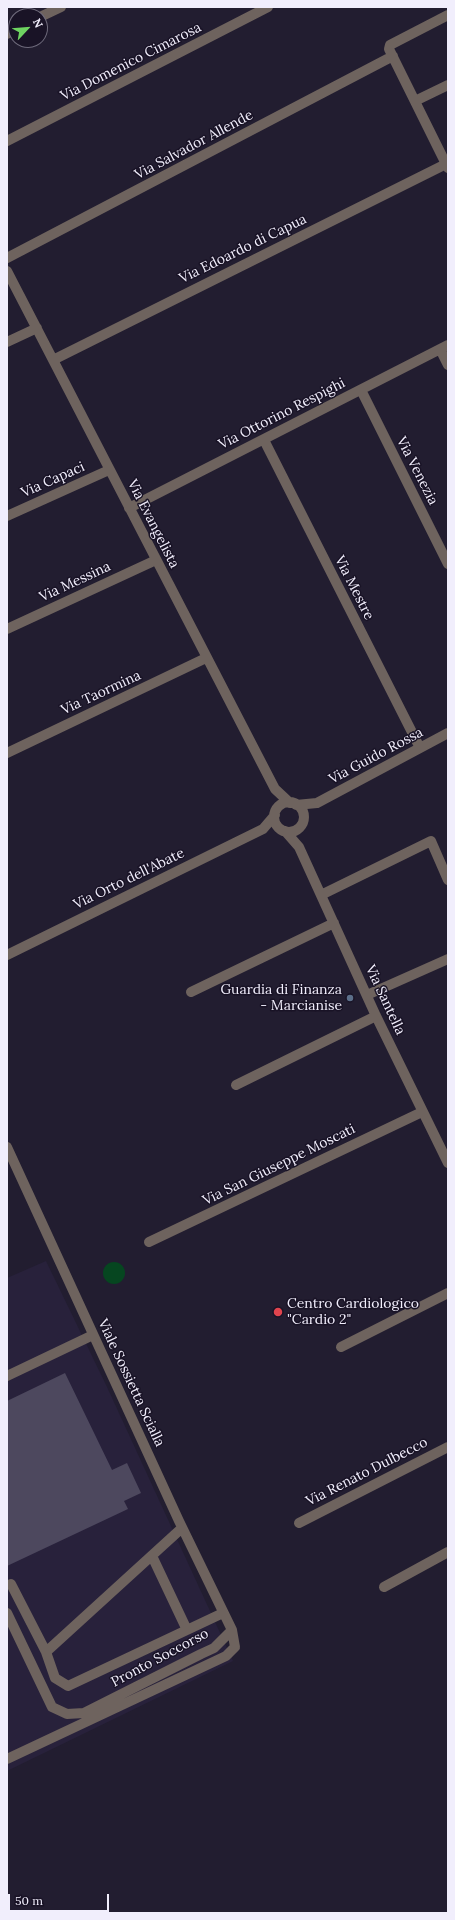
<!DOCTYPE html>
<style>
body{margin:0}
#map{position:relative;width:455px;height:1920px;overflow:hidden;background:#221d30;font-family:Lora,serif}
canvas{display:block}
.frame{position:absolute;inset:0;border:8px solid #f1eefc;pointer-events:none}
.north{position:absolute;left:8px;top:8px;width:40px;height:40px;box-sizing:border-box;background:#191326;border:1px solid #6f6b7c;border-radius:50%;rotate:64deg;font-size:11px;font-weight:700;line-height:16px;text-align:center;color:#f1eefc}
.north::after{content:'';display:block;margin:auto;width:14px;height:18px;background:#6ed361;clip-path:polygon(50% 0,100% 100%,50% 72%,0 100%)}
.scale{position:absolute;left:8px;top:1894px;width:101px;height:18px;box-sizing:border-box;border:2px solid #f1eefc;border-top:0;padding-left:5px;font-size:12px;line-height:14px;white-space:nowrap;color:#f1eefc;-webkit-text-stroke:3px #191326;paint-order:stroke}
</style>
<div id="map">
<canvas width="455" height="1920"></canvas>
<div class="frame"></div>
<div class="north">N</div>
<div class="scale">50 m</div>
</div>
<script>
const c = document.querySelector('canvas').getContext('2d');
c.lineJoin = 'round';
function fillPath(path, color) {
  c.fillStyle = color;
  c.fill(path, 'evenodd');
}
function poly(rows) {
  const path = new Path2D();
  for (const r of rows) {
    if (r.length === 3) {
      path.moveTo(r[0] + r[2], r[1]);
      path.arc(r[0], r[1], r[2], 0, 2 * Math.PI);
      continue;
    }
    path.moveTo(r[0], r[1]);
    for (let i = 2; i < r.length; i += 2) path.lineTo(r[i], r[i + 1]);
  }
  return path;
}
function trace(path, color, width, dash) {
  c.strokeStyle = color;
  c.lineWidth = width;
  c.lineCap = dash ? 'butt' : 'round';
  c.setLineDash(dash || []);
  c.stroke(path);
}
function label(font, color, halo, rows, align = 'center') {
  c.font = font + ' Lora,serif';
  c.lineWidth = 3;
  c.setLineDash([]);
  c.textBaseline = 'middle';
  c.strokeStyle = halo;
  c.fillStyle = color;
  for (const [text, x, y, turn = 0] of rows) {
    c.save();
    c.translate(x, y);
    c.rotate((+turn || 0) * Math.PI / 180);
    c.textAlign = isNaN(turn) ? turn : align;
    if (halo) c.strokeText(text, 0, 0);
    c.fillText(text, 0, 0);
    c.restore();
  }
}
const built = poly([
 [46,1261,107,1387,233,1661,7,1771,7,1278]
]);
const green = poly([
 [114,1273,11]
]);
const building = poly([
 [65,1373,112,1470,127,1463,141,1493,124,1501,128,1509,7,1566,7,1401]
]);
const minor = poly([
 [448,15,390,45,389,49,448,168],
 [40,17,61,7],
 [7,34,16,29],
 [415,101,448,85],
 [7,141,268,7],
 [7,258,393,56],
 [7,271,275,789,290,803],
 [7,342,37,328],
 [440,349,448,365],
 [53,360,446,164],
 [361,390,448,564],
 [264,440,420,748],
 [129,508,448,345],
 [7,516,109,470],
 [7,629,156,560],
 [7,753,206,658],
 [289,817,15],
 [296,805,317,803,448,733],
 [285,831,299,847,376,1016,448,1163],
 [321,895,431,841,448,880],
 [7,955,263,829,275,815],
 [191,992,334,923],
 [367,995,448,959],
 [236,1085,376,1016],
 [7,1147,179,1521,232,1630,235,1647,226,1656,7,1759],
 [149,1242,422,1112],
 [341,1347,448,1293],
 [7,1376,93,1335],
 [299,1523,448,1447],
 [152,1556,187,1630],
 [11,1584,46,1652,55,1678,68,1686,223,1613],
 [384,1587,448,1552],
 [7,1613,52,1707,67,1714,84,1713,201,1654,214,1648,232,1630],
 [46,1652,182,1528]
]);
const markers = [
 [350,998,4,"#5c6f8a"],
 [278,1312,5,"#e0444e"]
];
const streetNames = [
 ["Via Domenico Cimarosa",131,62,-27],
 ["Via Salvador Allende",194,145,-28],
 ["Via Edoardo di Capua",243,249,-26],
 ["Via Ottorino Respighi",282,414,-27],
 ["Via Venezia",417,471,63],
 ["Via Capaci",53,480,-24],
 ["Via Evangelista",153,524,63],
 ["Via Messina",75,582,-25],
 ["Via Mestre",354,588,63],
 ["Via Taormina",101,693,-25],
 ["Via Guido Rossa",376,756,-28],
 ["Via Orto dell'Abate",129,879,-26],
 ["Via Santella",385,1000,65],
 ["Via San Giuseppe Moscati",279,1165,-26],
 ["Viale Sossietta Scialla",131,1383,65],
 ["Via Renato Dulbecco",367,1472,-27],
 ["Pronto Soccorso",160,1658,-28]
];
const poiNames = [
 ["Guardia di Finanza",342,990],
 ["- Marcianise",342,1006],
 ["Centro Cardiologico",287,1304,"left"],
 ["\"Cardio 2\"",287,1320,"left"]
];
fillPath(built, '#28213b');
fillPath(green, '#064620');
fillPath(building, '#4d485e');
trace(minor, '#6e635e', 10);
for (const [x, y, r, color] of markers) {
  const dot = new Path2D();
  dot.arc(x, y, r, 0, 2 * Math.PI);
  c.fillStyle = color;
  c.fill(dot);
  trace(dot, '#191326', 1.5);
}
label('14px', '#f1eefc', '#191326', streetNames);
label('14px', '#f1eefc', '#191326', poiNames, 'right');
</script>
